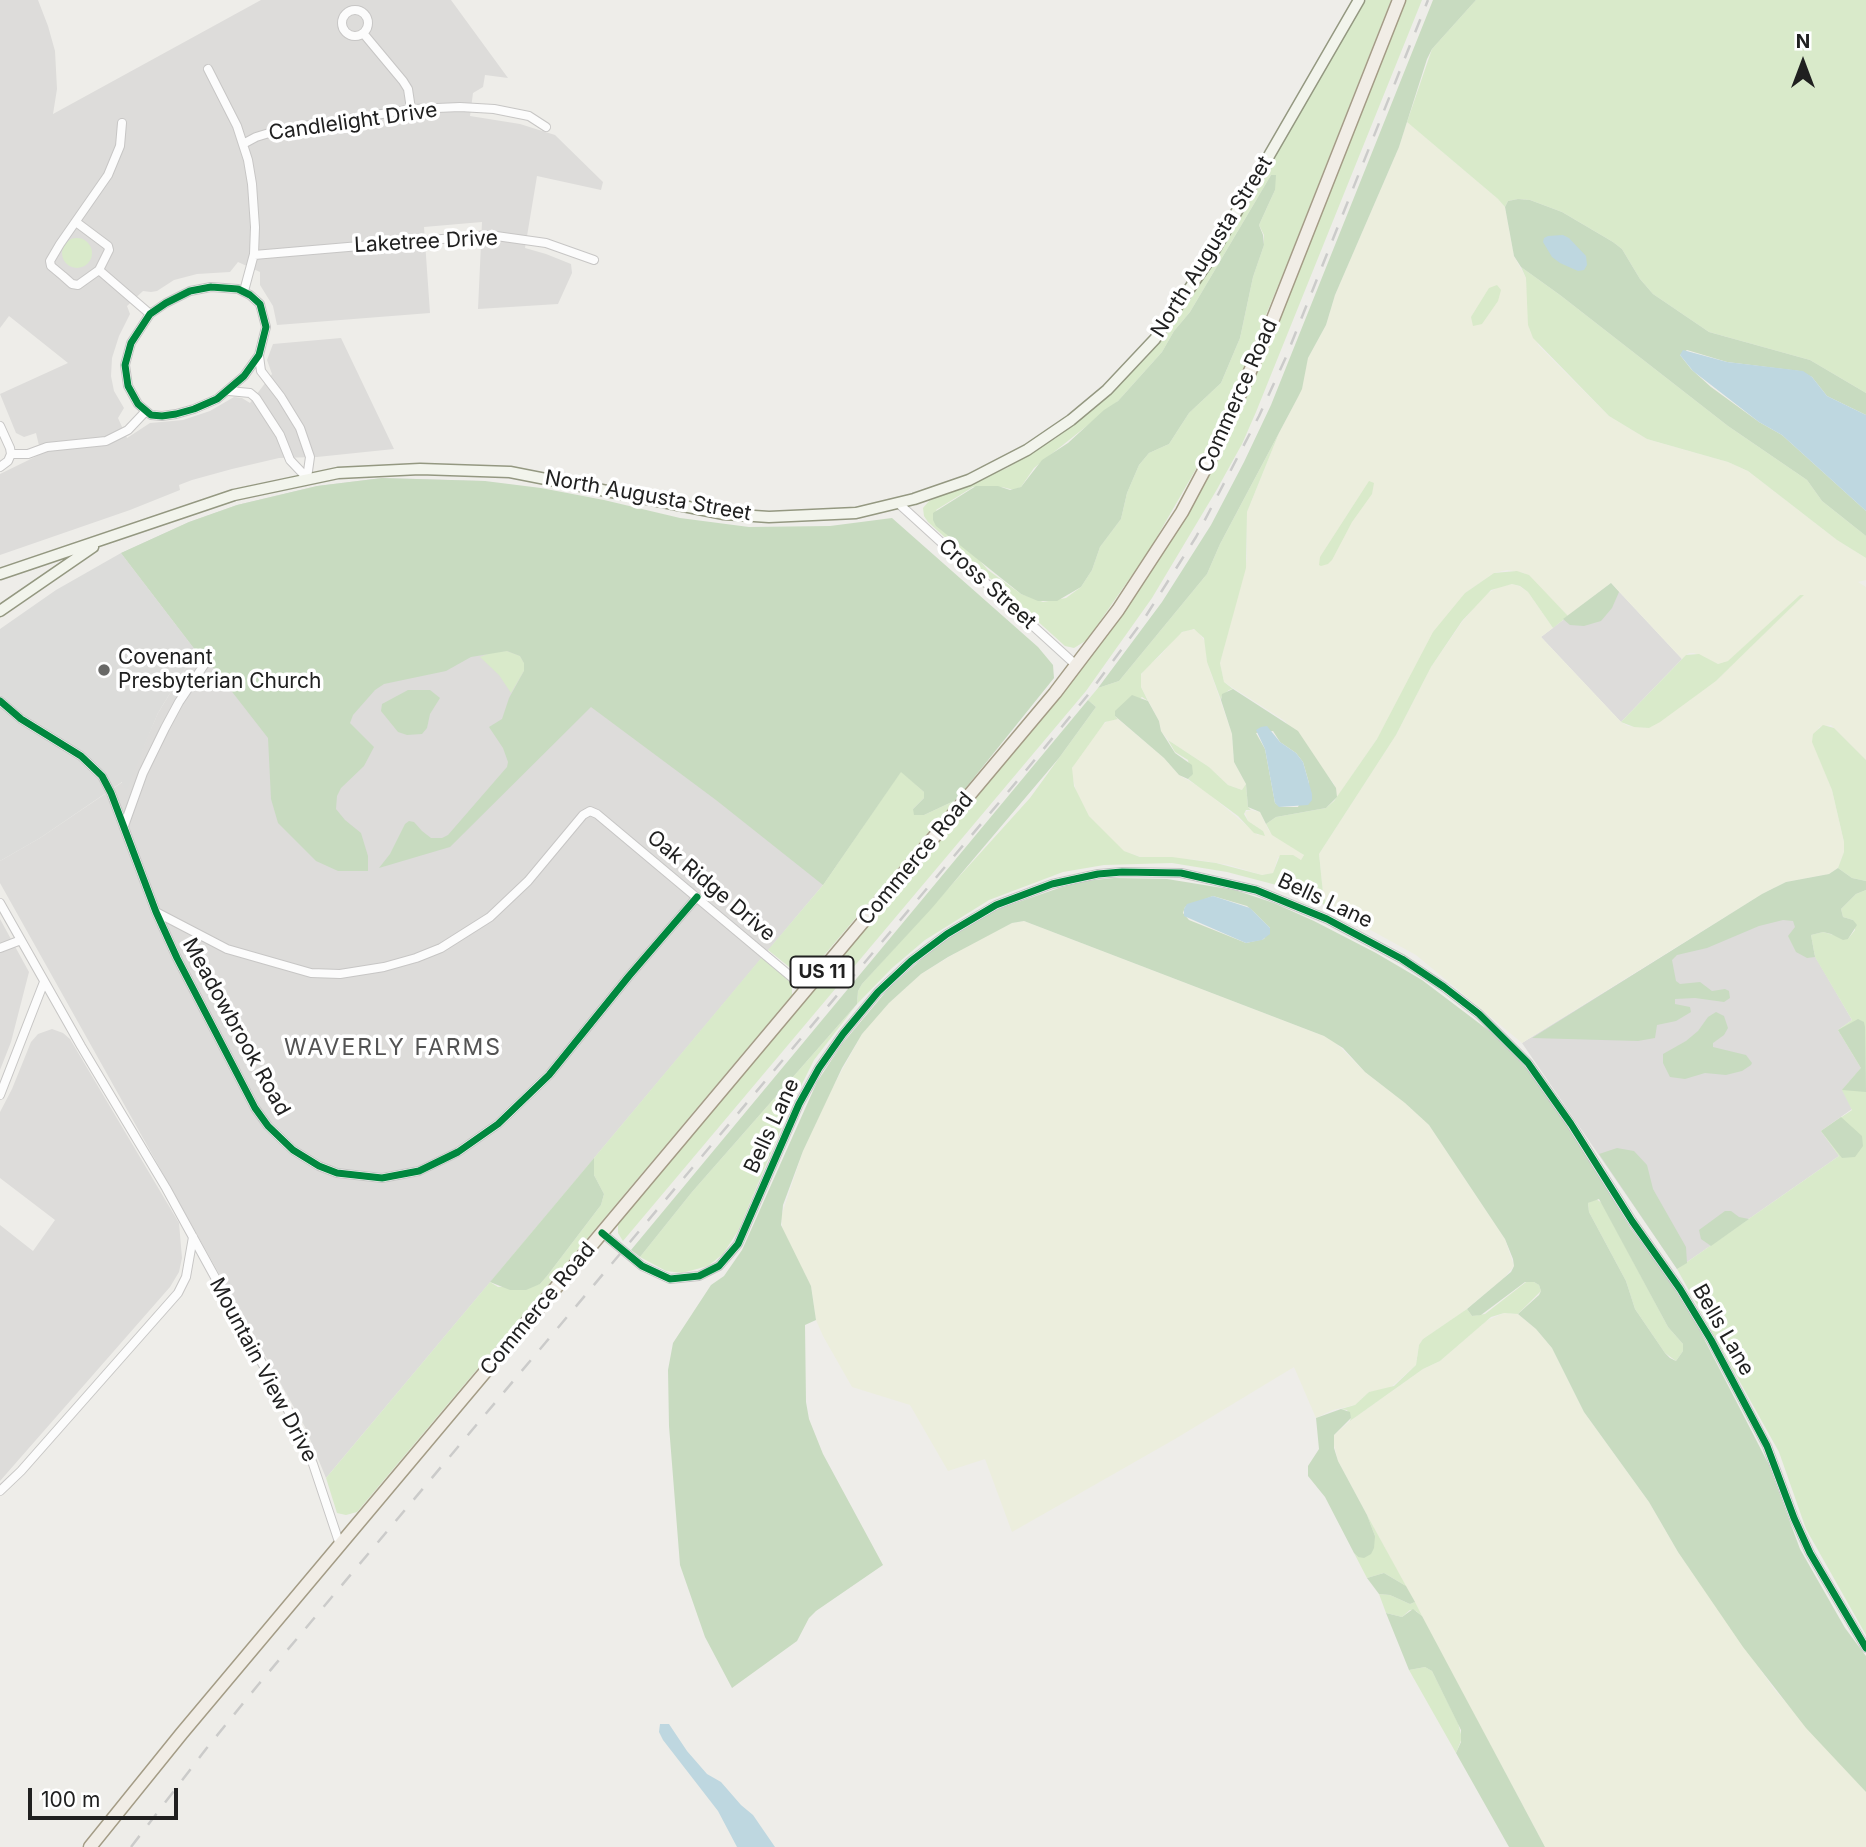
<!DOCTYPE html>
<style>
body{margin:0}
#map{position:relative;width:1866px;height:1847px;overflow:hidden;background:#eeede9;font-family:Inter,sans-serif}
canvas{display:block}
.north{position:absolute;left:1768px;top:28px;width:70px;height:70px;-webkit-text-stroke:5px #fff;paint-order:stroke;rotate:0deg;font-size:19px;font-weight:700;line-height:28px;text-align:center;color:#202020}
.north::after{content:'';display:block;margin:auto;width:24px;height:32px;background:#202020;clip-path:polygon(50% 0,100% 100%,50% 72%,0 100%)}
.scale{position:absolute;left:28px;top:1788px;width:150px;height:32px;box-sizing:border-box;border:4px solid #202020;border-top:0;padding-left:9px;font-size:21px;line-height:24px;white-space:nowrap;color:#202020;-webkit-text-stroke:5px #fff;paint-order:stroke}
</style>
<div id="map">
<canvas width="1866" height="1847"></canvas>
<div class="north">N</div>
<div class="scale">100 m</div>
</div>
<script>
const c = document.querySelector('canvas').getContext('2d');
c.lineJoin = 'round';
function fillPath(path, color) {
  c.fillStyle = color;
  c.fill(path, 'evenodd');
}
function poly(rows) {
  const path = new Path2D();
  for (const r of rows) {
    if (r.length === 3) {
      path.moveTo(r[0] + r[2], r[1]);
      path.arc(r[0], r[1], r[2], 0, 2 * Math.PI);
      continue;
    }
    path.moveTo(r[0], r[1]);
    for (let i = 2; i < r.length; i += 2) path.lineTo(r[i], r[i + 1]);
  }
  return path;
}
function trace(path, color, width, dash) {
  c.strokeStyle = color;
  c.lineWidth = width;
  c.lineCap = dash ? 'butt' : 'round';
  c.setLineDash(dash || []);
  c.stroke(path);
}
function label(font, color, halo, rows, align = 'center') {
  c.font = font + ' Inter,sans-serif';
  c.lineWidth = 7;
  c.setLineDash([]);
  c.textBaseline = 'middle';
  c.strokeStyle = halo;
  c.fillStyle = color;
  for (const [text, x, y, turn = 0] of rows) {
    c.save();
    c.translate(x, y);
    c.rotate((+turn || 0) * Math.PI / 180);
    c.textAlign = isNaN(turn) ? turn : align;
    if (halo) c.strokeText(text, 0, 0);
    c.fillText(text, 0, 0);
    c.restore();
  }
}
const residential = poly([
 [0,0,38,0,48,26,55,51,57,89,53,114,261,0,451,0,508,78,485,75,483,87,473,93,470,116,520,124,555,135,603,182,601,190,537,176,525,248,546,254,571,264,572,273,558,304,478,309,482,222,424,227,430,313,277,325,273,306,260,285,260,272,238,262,230,272,197,274,174,280,157,291,151,292,143,291,127,306,130,314,119,336,112,358,111,376,114,391,124,408,118,418,127,438,150,423,183,420,210,411,234,397,242,398,250,403,272,374,267,360,273,344,341,338,394,449,317,457,279,458,232,469,192,480,179,485,180,490,130,510,0,555,0,474,41,454,36,433,24,437,16,433,0,394,68,363,9,316,0,328],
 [382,478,485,481,901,771,823,885,326,1478,305,1427,0,883,0,861,40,838,130,777,158,713,196,651,121,553,189,522,237,505,317,486],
 [1611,583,1682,659,1621,722,1541,637],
 [1775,887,1852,1020,1838,1030,1861,1068,1852,1109,1821,1131,1839,1156,1677,1269,1522,1043],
 [0,919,29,972,11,1042,0,1070],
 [52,1029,63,1033,70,1039,179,1223,182,1258,179,1272,170,1287,0,1481,0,1225,33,1251,55,1220,0,1178,0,1112,12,1089,31,1042,38,1034]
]);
const religious = poly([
 [121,553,196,651,158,713,126,790,122,782,40,838,0,861,0,629,56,590]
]);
const farmland = poly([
 [1407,122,1498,199,1505,207,1514,256,1526,278,1530,331,1539,346,1609,416,1647,439,1728,462,1748,471,1837,540,1866,558,1866,580,1858,582,1866,587,1866,760,1831,725,1819,727,1813,742,1832,790,1844,842,1844,852,1838,868,1829,874,1786,882,1762,894,1522,1043,1416,955,1327,906,1323,893,1319,854,1396,735,1431,667,1462,622,1485,595,1498,587,1512,584,1519,586,1528,592,1553,628,1541,637,1621,722,1628,726,1649,728,1716,681,1803,595,1800,595,1729,661,1718,664,1694,653,1689,653,1682,659,1611,583,1568,616,1524,573,1507,570,1494,573,1465,593,1377,739,1337,797,1334,784,1285,721,1224,682,1220,663,1247,559,1247,512,1279,433,1297,399,1308,358,1326,325,1335,295,1399,147],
 [1191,629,1198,631,1205,642,1207,662,1232,734,1234,762,1246,784,1242,790,1228,785,1209,767,1168,740,1161,731,1159,721,1141,687,1140,677,1145,668,1160,656,1178,634],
 [1118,719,1164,758,1179,775,1203,789,1258,835,1263,831,1248,821,1245,812,1251,810,1260,812,1269,831,1304,855,1301,860,1278,857,1273,873,1262,875,1229,865,1198,860,1141,857,1123,851,1089,816,1077,794,1071,772,1074,763,1101,726,1109,720],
 [1024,921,1324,1036,1336,1043,1365,1072,1405,1103,1429,1125,1505,1239,1514,1266,1504,1278,1463,1312,1423,1339,1419,1345,1416,1365,1389,1389,1369,1392,1355,1405,1333,1410,1316,1418,1294,1367,1175,1439,1012,1532,985,1459,948,1471,910,1405,852,1387,823,1336,816,1320,811,1286,783,1232,781,1217,803,1151,831,1090,862,1034,871,1022,889,1003,921,974,972,943,1012,923],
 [1504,1313,1518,1314,1536,1329,1552,1348,1584,1412,1649,1502,1678,1552,1774,1689,1866,1792,1866,1847,1545,1847,1338,1461,1333,1441,1334,1435,1350,1421,1423,1369,1440,1361,1486,1321]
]);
const grass = poly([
 [1366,0,1391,0,1283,274,1234,391,1200,462,1150,549,1087,640,1074,648,1065,646,928,522,924,516,923,508,929,501,1007,468,1056,438,1095,408,1149,355,1192,296],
 [1271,175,1275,190,1259,225,1264,235,1264,245,1253,277,1240,338,1221,383,1189,413,1169,444,1149,453,1139,465,1127,493,1121,519,1100,547,1092,570,1081,587,1066,598,1043,602,1021,594,988,570,936,510,973,487,1002,487,1014,490,1021,487,1034,468,1118,401,1162,352,1174,331,1190,312],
 [1406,0,1422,0,1256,412,1242,444,1216,491,1152,598,1086,691,623,1241,618,1233,618,1223,1014,752,1136,595,1222,448,1250,388],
 [1476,0,1866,0,1866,393,1810,360,1709,332,1653,294,1640,279,1622,249,1613,242,1562,212,1530,200,1518,199,1508,201,1505,207,1498,199,1407,122,1432,49],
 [77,253,15],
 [1521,267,1560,295,1728,426,1807,480,1822,501,1866,536,1866,558,1837,540,1748,471,1728,462,1647,439,1609,416,1533,338,1528,325,1526,278],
 [1497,285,1501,290,1498,301,1482,324,1473,326,1471,317,1489,288],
 [1279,433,1247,512,1246,568,1220,663,1224,682,1233,689,1229,690,1221,697,1221,700,1207,662,1204,638,1194,629,1182,632,1141,674,1141,687,1148,701,1142,697,1115,716,1118,719,1105,722,1072,768,1074,786,1089,816,1124,851,1140,857,1172,857,1216,863,1262,875,1273,873,1280,855,1293,855,1301,860,1304,855,1272,835,1266,824,1276,817,1326,808,1334,801,1377,739,1433,632,1465,593,1494,573,1517,571,1529,575,1568,616,1553,628,1528,592,1520,586,1512,584,1491,590,1462,621,1431,667,1396,735,1319,854,1323,893,1327,906,1284,887,1227,872,1172,863,1104,865,1063,872,989,900,925,940,892,968,857,1004,814,1060,791,1106,738,1231,723,1254,708,1266,682,1273,666,1271,640,1257,692,1192,857,1004,858,991,862,984,1030,798,1096,707,1088,700,1098,688,1119,681,1207,574,1220,544],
 [1369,481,1374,483,1372,494,1352,522,1332,560,1328,564,1321,566,1319,565,1320,557],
 [1800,595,1804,595,1716,681,1660,722,1649,728,1634,727,1621,722,1686,655,1699,654,1718,664,1728,661],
 [507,651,520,656,524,663,524,671,511,693,499,675,480,657,493,652],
 [1823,725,1834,728,1866,760,1866,881,1852,878,1838,868,1844,852,1844,842,1832,790,1812,742,1813,734],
 [1168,740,1209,767,1228,785,1242,790,1246,784,1248,807,1251,810,1246,810,1244,814,1248,821,1263,831,1265,836,1254,833,1238,816,1188,779,1191,776,1188,760,1175,752],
 [901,771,924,792,924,798,913,809,917,815,924,815,956,800,809,973,798,974,768,950,823,885],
 [1866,890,1866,1635,1806,1529,1779,1452,1677,1269,1839,1156,1821,1131,1852,1110,1842,1090,1861,1068,1838,1030,1852,1020,1815,957,1811,935,1823,932,1848,939,1855,930,1853,920,1843,917,1841,909,1856,894],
 [762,957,792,982,792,995,357,1512,346,1515,337,1513,326,1478,490,1282,498,1287,540,1284,547,1276,601,1205,604,1194,594,1175,594,1158],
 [1596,1199,1602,1203,1668,1327,1683,1344,1683,1351,1676,1361,1665,1353,1635,1309,1626,1281,1589,1212,1588,1203],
 [1526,1282,1534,1282,1539,1285,1541,1291,1518,1314,1504,1313,1491,1317,1440,1361,1423,1369,1350,1421,1351,1418,1347,1410,1341,1409,1355,1405,1369,1392,1394,1386,1416,1365,1419,1345,1423,1339,1467,1309,1472,1316,1485,1314],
 [1367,1515,1406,1586,1384,1573,1367,1578,1354,1553,1358,1557,1375,1536],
 [1379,1594,1390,1595,1410,1604,1415,1602,1422,1616,1416,1611,1410,1610,1402,1617,1386,1613],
 [1425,1667,1432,1671,1458,1723,1462,1738,1456,1753,1409,1670]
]);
const forest = poly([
 [1433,0,1476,0,1432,49,1427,59,1399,147,1335,295,1326,325,1308,358,1302,389,1297,399,1220,544,1207,574,1119,681,1098,688,1162,602,1211,525,1244,462,1271,405],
 [1271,175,1276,175,1275,190,1259,225,1263,235,1264,245,1253,277,1240,338,1221,383,1189,413,1169,444,1149,453,1139,465,1127,493,1121,519,1100,547,1092,570,1081,587,1057,601,1038,601,1021,594,936,526,933,520,933,513,976,486,998,486,1010,490,1021,487,1042,460,1068,443,1104,410,1118,401,1162,352,1174,331,1190,312],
 [1518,199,1530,200,1562,212,1613,242,1622,249,1640,279,1653,294,1709,332,1810,360,1866,393,1866,415,1827,396,1812,377,1799,371,1727,362,1687,350,1680,355,1691,369,1711,387,1759,422,1782,435,1866,511,1866,536,1822,501,1807,480,1728,426,1560,295,1521,267,1514,256,1505,207,1508,201],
 [382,478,485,481,541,488,604,500,680,518,749,527,830,526,892,518,1038,647,1053,665,1054,678,956,800,924,815,914,815,913,809,924,798,924,792,901,772,823,885,716,800,591,707,450,847,379,868,390,854,405,824,409,821,414,822,422,831,431,838,442,838,448,835,507,767,508,762,503,748,489,727,502,719,509,698,524,671,524,663,520,656,507,651,471,657,446,671,384,684,375,690,353,715,350,723,374,747,364,766,341,788,337,796,336,809,345,820,361,833,368,856,368,871,338,871,316,861,278,823,271,799,268,738,212,666,196,651,121,553,189,522,237,505,317,486],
 [1611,583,1619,592,1612,608,1601,621,1584,626,1570,625,1563,619],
 [1233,689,1298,731,1336,788,1337,797,1326,808,1276,817,1266,824,1260,812,1248,807,1246,784,1234,762,1232,734,1221,700,1222,694],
 [1273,731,1280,742,1296,753,1303,762,1309,783,1298,807,1280,807,1275,803,1265,749,1256,733],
 [408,690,430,690,440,698,430,714,427,728,422,734,407,735,398,732,381,711,382,704],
 [1132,695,1148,701,1159,721,1161,731,1175,753,1192,765,1193,774,1188,779,1179,775,1164,758,1115,716,1115,711],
 [1088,700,1096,707,1059,758,932,908,862,984,858,991,857,1004,692,1192,640,1257,631,1250],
 [1838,868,1852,878,1866,881,1866,890,1856,894,1841,909,1843,917,1853,920,1857,925,1848,939,1843,940,1831,934,1823,932,1811,935,1815,957,1807,958,1796,952,1788,936,1795,927,1793,921,1783,920,1759,926,1707,948,1677,955,1672,960,1676,981,1680,984,1700,982,1712,991,1725,989,1729,991,1730,998,1724,1002,1695,998,1675,999,1675,1004,1690,1007,1691,1012,1676,1021,1657,1025,1655,1038,1638,1041,1532,1038,1762,894,1786,882,1829,874],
 [1114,878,1167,879,1235,890,1274,903,1314,921,1376,953,1422,980,1496,1036,1526,1068,1551,1099,1631,1229,1667,1277,1698,1327,1769,1465,1800,1549,1845,1628,1866,1656,1866,1792,1806,1728,1743,1647,1678,1552,1649,1502,1584,1412,1552,1348,1536,1329,1518,1314,1539,1295,1541,1291,1539,1285,1534,1282,1525,1282,1481,1315,1472,1316,1467,1309,1511,1272,1514,1266,1513,1259,1505,1239,1429,1125,1405,1103,1365,1072,1343,1048,1324,1036,1024,921,1012,923,948,957,921,974,889,1003,862,1034,842,1068,803,1151,783,1205,781,1225,811,1286,816,1320,805,1325,806,1402,809,1419,823,1454,883,1565,816,1611,809,1618,797,1641,732,1688,705,1637,680,1565,669,1426,668,1370,673,1343,711,1285,724,1276,742,1250,817,1082,842,1044,888,989,944,939,998,909,1059,888,1085,881],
 [1213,896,1247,906,1254,912,1270,928,1264,939,1246,943,1189,920,1183,913,1185,907],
 [1599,1199,1668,1327,1683,1344,1683,1351,1676,1361,1670,1358,1665,1353,1635,1309,1626,1281,1589,1212,1588,1203],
 [1716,1012,1724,1016,1728,1028,1724,1035,1713,1043,1713,1047,1746,1055,1752,1063,1751,1065,1742,1071,1726,1075,1705,1073,1685,1079,1670,1077,1663,1063,1663,1054,1686,1041,1698,1031,1708,1017],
 [1858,1019,1864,1022,1865,1027,1866,1092,1842,1090,1861,1068,1838,1030],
 [1841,1117,1862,1136,1863,1146,1855,1157,1842,1158,1821,1131],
 [1617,1148,1634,1151,1647,1165,1653,1189,1686,1247,1687,1263,1677,1269,1599,1154],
 [594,1158,594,1175,604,1194,601,1205,547,1276,540,1284,526,1290,510,1290,490,1282],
 [1725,1211,1731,1211,1739,1217,1749,1219,1711,1246,1701,1239,1699,1230],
 [1341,1409,1350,1412,1351,1418,1334,1435,1334,1448,1338,1461,1367,1515,1375,1536,1374,1548,1371,1554,1364,1558,1358,1557,1354,1553,1325,1497,1308,1476,1308,1466,1319,1449,1316,1418],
 [1384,1573,1406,1586,1415,1602,1410,1604,1390,1595,1379,1594,1367,1578],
 [1413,1609,1422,1616,1545,1847,1509,1847,1456,1753,1461,1742,1461,1730,1432,1671,1425,1667,1409,1670,1386,1613,1402,1617]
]);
const water = poly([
 [1563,235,1569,238,1586,256,1587,265,1584,270,1578,271,1560,263,1552,257,1543,242,1544,238,1548,236],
 [1683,350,1727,362,1803,371,1812,377,1827,396,1866,415,1866,511,1782,435,1759,422,1693,371,1680,355],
 [1267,726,1280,742,1296,753,1303,762,1312,794,1312,800,1308,805,1279,807,1275,803,1265,749,1256,730,1261,727],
 [1213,896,1250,908,1270,928,1270,934,1262,940,1246,943,1184,916,1184,909,1187,904],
 [660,1724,669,1724,687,1751,707,1774,721,1782,741,1805,753,1815,775,1847,737,1847,718,1811,663,1740,659,1732]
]);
const street = poly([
 [355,23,13],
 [363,33,403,81,408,89,411,109],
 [208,69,237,126,248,160,252,184,255,227,254,254,244,291],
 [243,144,256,137,279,130,414,109,460,107,494,109,529,116,546,127],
 [76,222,108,246,109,250,99,270,78,285,72,284,63,276,51,266,50,261,60,244,108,175,120,146,122,123],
 [254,255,489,235,546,243,594,260],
 [99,270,150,314],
 [211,287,238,289,250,295,260,304,266,327,259,355,244,376,217,399,194,409,176,414,162,416,151,415,138,404,128,386,125,365,131,343,150,314,166,303,190,291,211,287],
 [259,356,261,371,281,397,300,428,310,457,307,478],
 [229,391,250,393,256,398,280,435,290,460,307,478],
 [0,426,10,448,11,454,8,461,0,467],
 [11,454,28,454,47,447,106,441,128,430,146,411],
 [898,503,1077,666],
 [0,701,21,719,81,756,102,776,111,793,156,912,177,958,255,1108,268,1126,293,1150,319,1166,337,1173,382,1178,419,1171,458,1152,498,1124,549,1075,629,976,697,897],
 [124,826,143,773,165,728,179,702,206,662],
 [0,903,81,1046,166,1188,295,1423,313,1464,340,1545],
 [156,912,227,949,311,973,340,974,384,967,416,958,441,948,490,917,528,881,583,815,590,811,597,814,807,990],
 [0,948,21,940],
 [0,1095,44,982],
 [602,1233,642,1266,670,1279,699,1276,719,1266,738,1244,799,1104,819,1068,843,1034,878,992,911,961,947,934,996,905,1052,884,1098,874,1122,872,1181,873,1256,890,1327,919,1402,959,1444,987,1479,1014,1528,1063,1571,1124,1632,1221,1680,1289,1711,1340,1767,1446,1794,1518,1810,1553,1866,1648],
 [0,1491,21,1471,178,1293,186,1277,193,1237]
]);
const secondary = poly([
 [0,574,234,495,338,473,420,469,510,472,724,514,769,517,856,513,914,499,969,480,1027,450,1071,420,1107,390,1155,339,1207,263,1359,0],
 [0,611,93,547]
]);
const primary = poly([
 [90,1847,182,1733,1055,693,1118,610,1182,512,1216,448,1271,324,1399,0]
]);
const rail = poly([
 [131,1847,206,1749,258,1685,1023,774,1087,696,1144,619,1196,537,1259,416,1286,357,1428,0]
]);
const cycleway = poly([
 [211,287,238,289,250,295,260,304,266,327,259,355,244,376,217,399,194,409,176,414,162,416,151,415,138,404,128,386,125,365,131,343,150,314,166,303,190,291,211,287],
 [0,701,21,719,81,756,102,776,111,793,156,912,177,958,255,1108,268,1126,293,1150,319,1166,337,1173,382,1178,419,1171,458,1152,498,1124,549,1075,629,976,697,897],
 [602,1233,642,1266,670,1279,699,1276,719,1266,738,1244,799,1104,819,1068,843,1034,878,992,911,961,947,934,996,905,1052,884,1098,874,1122,872,1181,873,1256,890,1327,919,1402,959,1444,987,1479,1014,1528,1063,1571,1124,1632,1221,1680,1289,1711,1340,1767,1446,1794,1518,1810,1553,1866,1648]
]);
const markers = [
 [104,670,7,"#686866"]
];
const shields = [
 [822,972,63]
];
const shieldNames = [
 ["US 11",822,972]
];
const streetNames = [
 ["Candlelight Drive",353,122,-8],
 ["Laketree Drive",426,242,-3],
 ["North Augusta Street",1212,247,-58],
 ["Commerce Road",1238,396,-66],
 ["North Augusta Street",648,496,10],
 ["Cross Street",987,584,42],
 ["Commerce Road",916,859,-50],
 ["Oak Ridge Drive",711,886,40],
 ["Bells Lane",1325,901,25],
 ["Meadowbrook Road",236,1027,61],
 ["Bells Lane",772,1126,-65],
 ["Commerce Road",538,1309,-50],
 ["Bells Lane",1723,1330,60],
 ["Mountain View Drive",263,1370,62]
];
const poiNames = [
 ["Covenant",118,658],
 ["Presbyterian Church",118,682]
];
const neighbourhoodNames = [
 ["WAVERLY FARMS",393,1048]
];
fillPath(residential, '#dddcda');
fillPath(religious, '#dcdcda');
fillPath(farmland, '#eceedd');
fillPath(grass, '#d9eaca');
fillPath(forest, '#c8dbc0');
fillPath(water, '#bed7e0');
trace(street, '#c7c6c5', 10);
trace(secondary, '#949881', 13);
trace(primary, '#a49c86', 15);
trace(street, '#fcfcfc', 8);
trace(secondary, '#f2f4ec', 10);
trace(primary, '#f1ede6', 12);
trace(rail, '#cbcbca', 2.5, [14, 14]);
trace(cycleway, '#00873e', 7);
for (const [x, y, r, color] of markers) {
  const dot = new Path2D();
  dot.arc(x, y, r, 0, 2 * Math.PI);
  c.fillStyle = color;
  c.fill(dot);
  trace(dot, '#fff', 2.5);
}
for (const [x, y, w] of shields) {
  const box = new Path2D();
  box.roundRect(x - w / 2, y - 15.5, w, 31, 5);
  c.fillStyle = '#fff';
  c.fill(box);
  trace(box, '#202020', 2);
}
label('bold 19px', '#202020', null, shieldNames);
label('21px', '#202020', '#fff', streetNames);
label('21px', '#202020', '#fff', poiNames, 'left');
c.letterSpacing = '2px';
label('23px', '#535353', '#fff', neighbourhoodNames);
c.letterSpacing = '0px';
</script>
